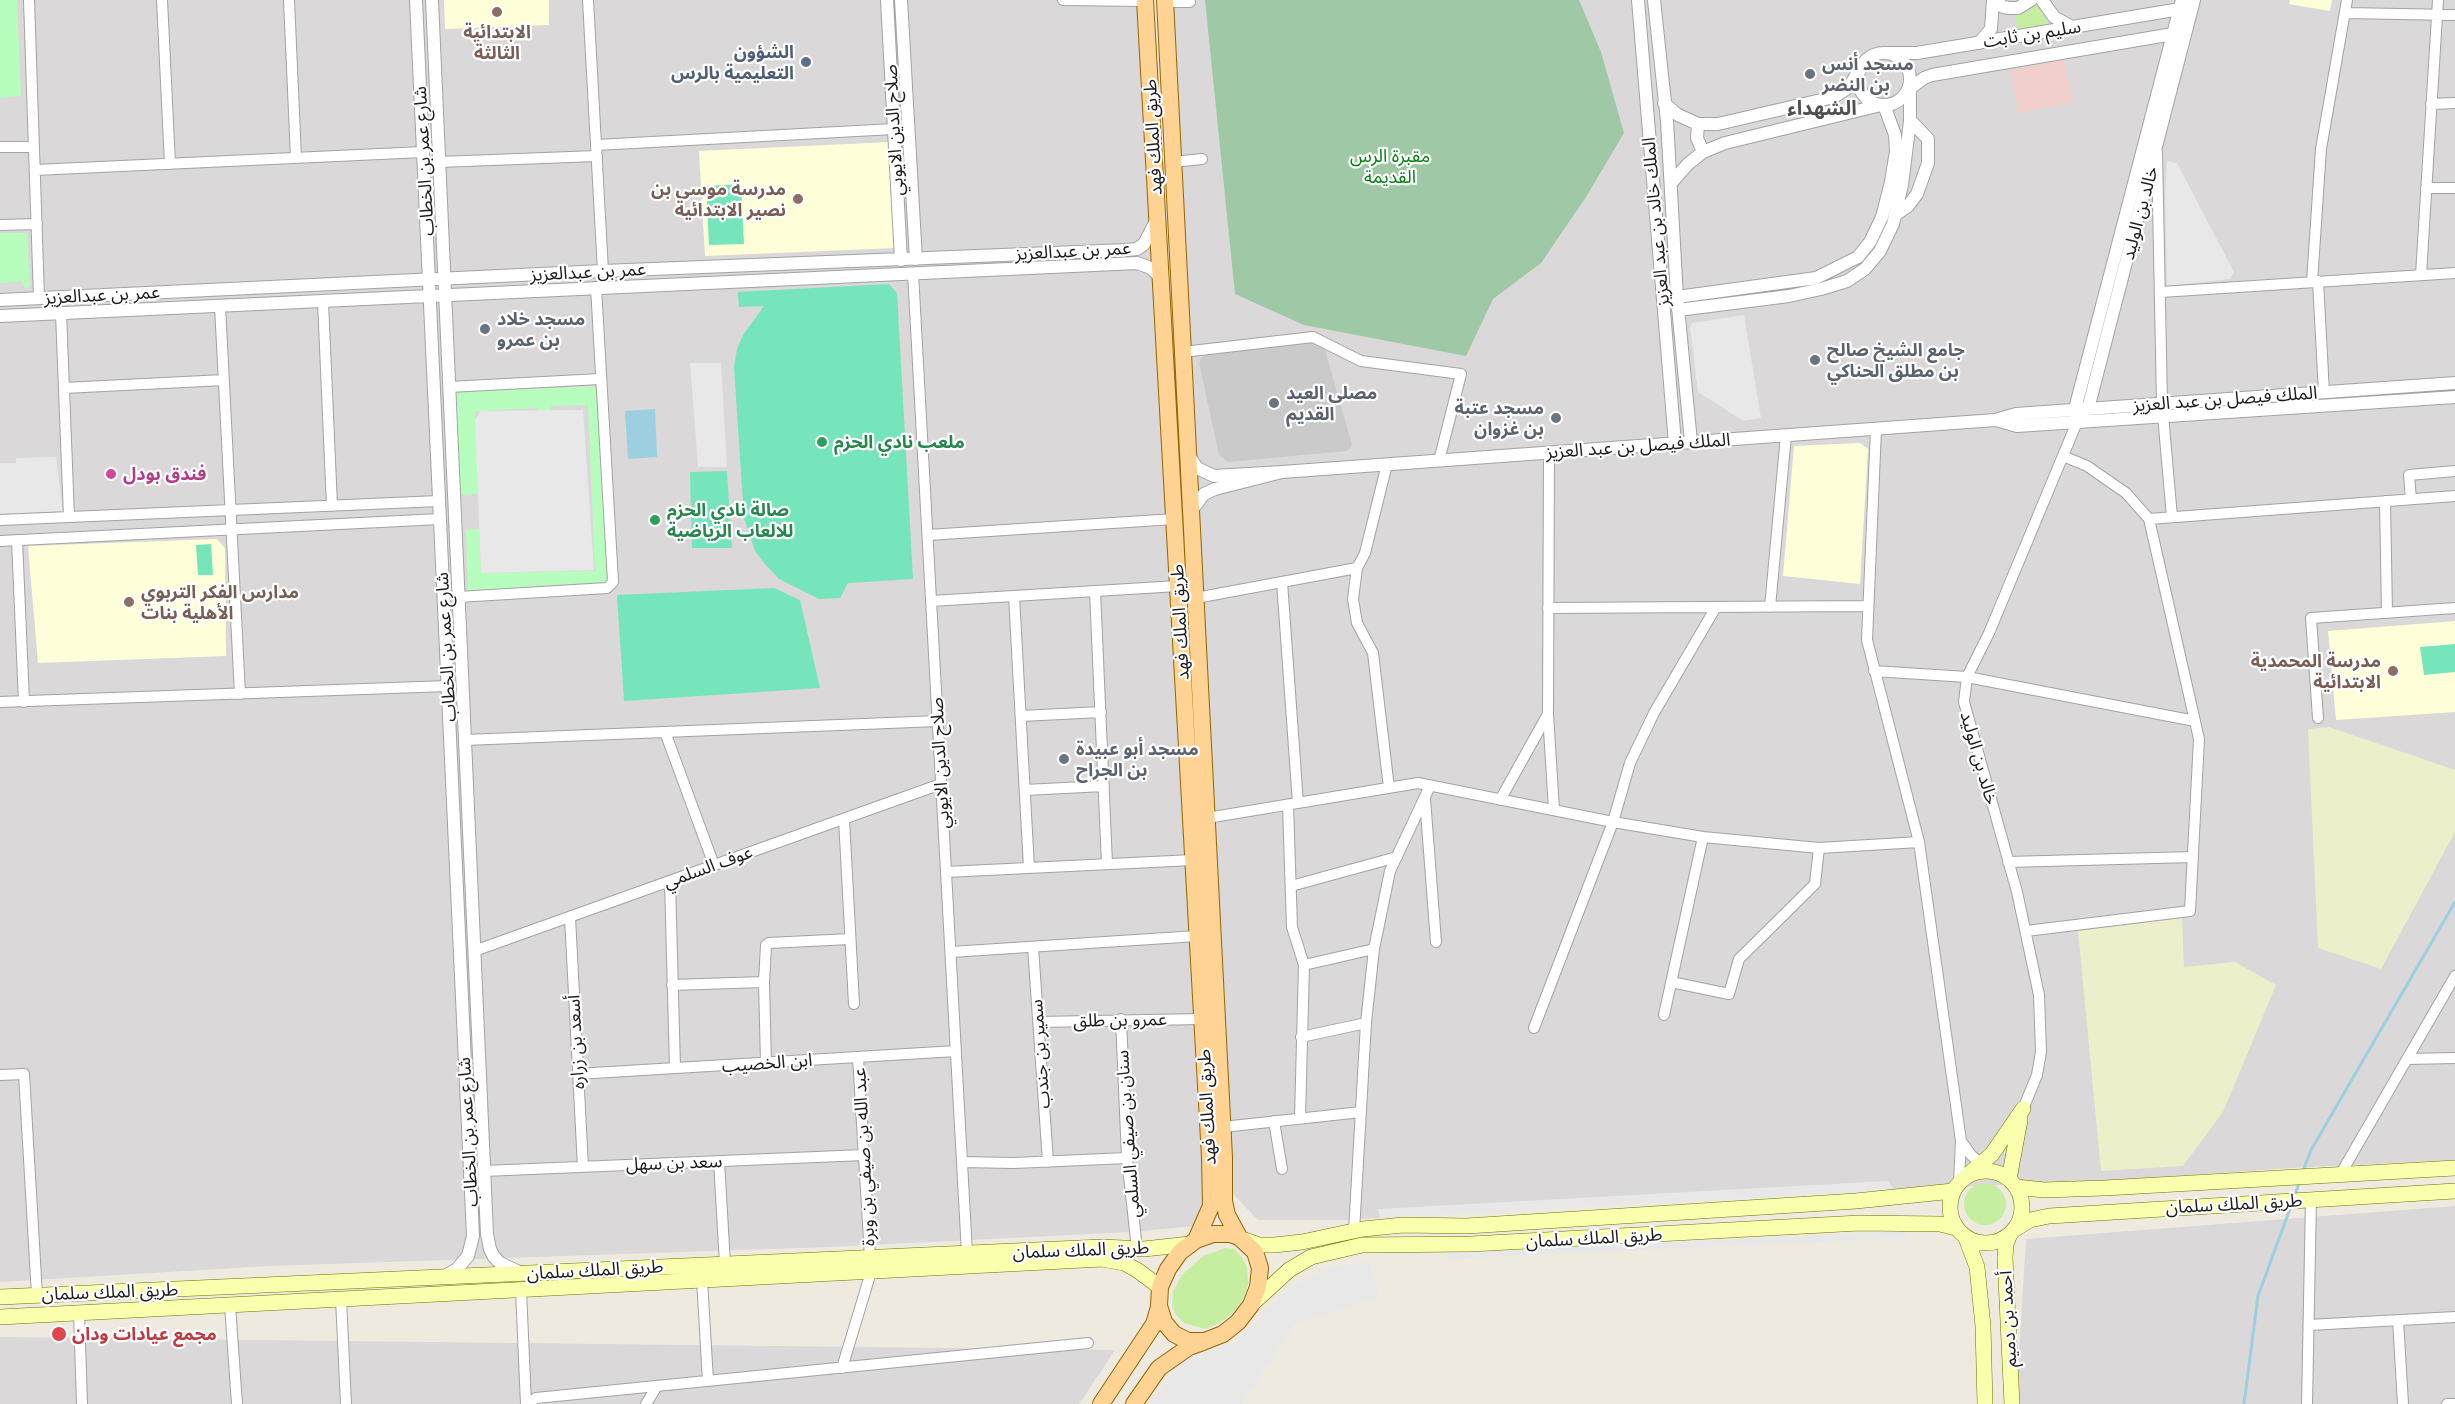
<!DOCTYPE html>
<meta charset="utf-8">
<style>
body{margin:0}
canvas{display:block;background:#eeeae0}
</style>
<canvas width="2455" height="1404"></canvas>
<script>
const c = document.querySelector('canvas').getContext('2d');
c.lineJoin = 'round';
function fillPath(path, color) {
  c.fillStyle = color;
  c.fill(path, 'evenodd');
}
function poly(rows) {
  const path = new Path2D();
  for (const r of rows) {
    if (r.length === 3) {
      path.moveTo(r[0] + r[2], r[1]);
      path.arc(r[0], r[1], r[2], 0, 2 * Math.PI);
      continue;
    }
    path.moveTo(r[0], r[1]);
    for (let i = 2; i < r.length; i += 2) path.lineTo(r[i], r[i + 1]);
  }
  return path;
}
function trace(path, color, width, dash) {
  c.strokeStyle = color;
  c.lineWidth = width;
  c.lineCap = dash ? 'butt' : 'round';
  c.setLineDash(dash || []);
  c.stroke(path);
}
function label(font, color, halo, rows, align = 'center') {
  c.font = font + ' Lato,"Noto Sans Arabic",sans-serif';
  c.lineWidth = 4.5;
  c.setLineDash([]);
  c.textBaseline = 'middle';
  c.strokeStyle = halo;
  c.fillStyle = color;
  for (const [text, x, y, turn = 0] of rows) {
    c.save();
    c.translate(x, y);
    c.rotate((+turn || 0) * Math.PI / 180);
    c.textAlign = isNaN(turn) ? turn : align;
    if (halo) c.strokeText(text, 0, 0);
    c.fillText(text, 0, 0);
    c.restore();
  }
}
const residential = poly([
 [0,0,1140,0,1198,1108,1207,1225,1131,1232,829,1247,269,1266,0,1282],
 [1160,0,2455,0,2455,1160,2289,1168,2126,1180,1653,1199,1347,1220,1258,1220,1235,1196,1220,1167],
 [2455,1206,2455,1404,2016,1404,2026,1239],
 [0,1337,1115,1350,1079,1404,0,1404]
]);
const commercial = poly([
 [2064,59,2073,102,2019,113,2010,71]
]);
const education = poly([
 [444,0,549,0,549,25,445,29],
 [2290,0,2332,0,2330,11,2289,4],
 [890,142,896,248,705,256,699,151],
 [1860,443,1868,449,1860,584,1783,576,1794,446],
 [217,539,225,548,226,656,38,663,28,546],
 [2455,621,2455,712,2336,720,2328,631]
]);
const religious = poly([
 [1313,340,1325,350,1352,445,1347,451,1228,462,1219,455,1199,362,1203,356]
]);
const farmland = poly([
 [2329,727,2455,770,2455,832,2381,969,2318,948,2308,729],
 [2182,918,2184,967,2235,962,2276,985,2223,1112,2183,1166,2101,1171,2078,931]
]);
const grass = poly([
 [2034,3,2037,5,2051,27,2019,32,2013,9,2016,13,2026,13,2029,11],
 [1985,1204,21],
 [1225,1248,1234,1249,1242,1257,1247,1267,1248,1284,1245,1295,1237,1308,1224,1320,1215,1325,1205,1329,1184,1323,1176,1315,1172,1305,1173,1291,1182,1275,1203,1256]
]);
const cemetery = poly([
 [1205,0,1579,0,1601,52,1624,133,1586,197,1541,263,1493,299,1466,356,1304,325,1235,294]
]);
const park = poly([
 [0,0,17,0,21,96,0,98],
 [0,233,27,233,30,287,25,288,21,281,0,283],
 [602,386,611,582,531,586,529,590,468,592,466,530,479,529,481,573,595,571,588,405,551,406,551,417,538,417,537,408,475,411,478,494,459,495,455,392]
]);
const pitch = poly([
 [741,184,744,244,709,245,706,186],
 [889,284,897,293,913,579,848,583,840,598,819,599,779,579,764,563,755,551,744,518,734,367,737,349,743,335,764,306,739,307,738,292],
 [727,471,732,548,692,548,690,472],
 [211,544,213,575,198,575,196,545],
 [774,588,800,600,820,688,624,701,617,595],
 [2455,644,2455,672,2424,675,2420,647]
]);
const parking = poly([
 [2167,161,2177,163,2234,272,2230,279,2167,286,2165,192],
 [1744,315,1761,418,1743,421,1698,392,1690,327,1692,323],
 [690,363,721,363,727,467,698,467],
 [583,410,594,570,481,573,475,419,481,411],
 [56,457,63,511,0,514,0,463,16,463,16,458],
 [1888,1181,1894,1190,1380,1218,1378,1209],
 [1905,1231,1908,1238,1446,1259,1446,1253],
 [1369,1262,1379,1297,1295,1323,1242,1404,1150,1404,1176,1365,1199,1354,1236,1342,1290,1287,1328,1268]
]);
const water = poly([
 [655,409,657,457,628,459,625,411]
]);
const stream = poly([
 [2303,1171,2311,1150,2455,902],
 [2295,1195,2299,1183],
 [2244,1404,2258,1296,2291,1206]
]);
const minor = poly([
 [29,0,39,298],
 [162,0,170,164],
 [289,0,296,158],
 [588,0,603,271],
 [1063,0,1145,1],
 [1165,2,1190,2],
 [2345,13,2455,15],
 [2431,104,2455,103],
 [596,145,894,129],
 [0,147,34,147],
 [2157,152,2162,404,2172,517],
 [439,162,597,156],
 [1173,162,1202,159],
 [35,170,423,152],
 [2426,188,2455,188],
 [0,225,37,224],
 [913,273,967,1253],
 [2421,275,2438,0],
 [2318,281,2324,393],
 [2312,282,2321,149,2347,0],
 [2161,292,2455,273],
 [323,302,332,506],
 [220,306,240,694],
 [61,313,69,517],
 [1183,352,1313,337,1361,361,1461,374,1439,461],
 [449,387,600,379],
 [64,388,224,380],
 [1876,429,1867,640,1919,842,1961,1141],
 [2063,456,2087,466,2126,493,2149,519,2455,496],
 [1387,464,1365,553,1357,568,1353,599,1357,623,1373,653,1389,788],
 [2411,499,2409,475,2455,471],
 [2385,501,2387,613],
 [0,520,439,501],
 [928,535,1174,519],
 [17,540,24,702],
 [0,541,440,519],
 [1282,582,1298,803],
 [1095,591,1107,864],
 [1014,596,1029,868],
 [458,597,607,588,613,582,596,287],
 [1196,598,1357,568],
 [931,601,1178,586],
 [1770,607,1786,435],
 [1548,608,1867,606],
 [1874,671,1967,677,2195,721],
 [0,702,448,686],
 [1548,714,1554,810],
 [1021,716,1101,712],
 [2318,718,2311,618,2455,608],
 [665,732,714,865],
 [465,740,938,721],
 [1025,790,1104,786],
 [1425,799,1436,942],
 [1500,800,1548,714,1549,453],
 [1288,805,1292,927,1304,965,1300,1118],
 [1207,818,1418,783,1613,822,1703,837,1819,848,1919,842],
 [844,819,854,1004],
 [2008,862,2193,857],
 [946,872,1193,860],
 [670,881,675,1068],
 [1291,886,1397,857],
 [570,917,583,1167],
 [2026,931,2190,911,2199,739,2149,519],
 [1033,947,1048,1162],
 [474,951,941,784],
 [951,952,1197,936],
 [1304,965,1374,949],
 [764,982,766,945,769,943,850,939],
 [1671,982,1729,994,1739,959,1815,884,1819,848],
 [672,985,764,982,766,1063],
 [1664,1015,1703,837],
 [1121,1019,1127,1158,1137,1249],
 [1038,1022,1202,1019],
 [1534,1028,1613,822,1630,763,1654,713,1716,607],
 [1301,1037,1366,1023],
 [858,1057,870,1257],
 [2407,1059,2455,1058],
 [577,1074,956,1051],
 [0,1075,24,1074,37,1295],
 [2023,1109,2037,1075,2041,1052,2039,995,2017,892,1964,702,1967,677,1989,633,2077,422],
 [1274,1121,1282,1169],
 [1223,1127,1361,1112],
 [719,1161,725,1264],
 [962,1162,1014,1163,1127,1158],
 [484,1171,864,1155],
 [2340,1175,2455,976],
 [1959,1182,1961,1141,1971,1155,1989,1171],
 [1354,1231,1366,1023,1374,949,1390,871,1430,786],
 [702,1280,708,1381],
 [521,1290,526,1404],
 [341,1299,346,1404],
 [230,1305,237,1404],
 [79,1313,82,1404],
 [2398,1320,2403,1404],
 [2309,1325,2455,1317],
 [842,1368,871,1272],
 [528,1404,536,1398,1088,1343],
 [646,1404,657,1386],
 [2307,1404,2311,1199],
 [2447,1404,2455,1404]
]);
const tertiary = poly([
 [416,0,473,1236,468,1256,457,1269,445,1276],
 [432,0,487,1234,490,1249,494,1257,500,1263,519,1272],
 [887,0,901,260],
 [901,0,916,259],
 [1638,0,1675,443],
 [1654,0,1667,121,1677,297,1691,442],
 [1996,0,2003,7,2009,8,2018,8,2031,0],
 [2042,0,2054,17,2072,27],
 [1979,43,1991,29,1993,0],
 [1885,53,1917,53,2180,9],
 [1884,79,26],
 [1908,90,1924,78,1932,75,2173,34],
 [1664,103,1678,115,1698,124,1718,124,1834,97,1849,87,1862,66],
 [1698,124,1697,138,1703,152],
 [1672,182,1688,164,1703,152,1725,143,1881,105],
 [1895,215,1908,206,1917,194,1928,163,1928,139,1910,120],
 [1677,297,1816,278,1858,257,1870,242,1882,217,1891,182,1896,151,1895,135,1884,105],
 [0,300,603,271,1127,250,1137,249,1144,244,1156,221],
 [1678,310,1789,296,1821,289,1847,281,1865,269,1880,251,1893,224,1902,185,1910,121,1910,82],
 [0,316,1137,263,1151,268,1161,278],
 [2083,414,2089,405,2194,0],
 [2077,417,2076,405,2182,0],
 [1996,420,2017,426,2455,397],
 [1188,454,1197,468,1214,476,1282,472,1215,489,1204,494,1191,511],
 [1282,472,1995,420,2016,414,2455,383]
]);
const secondary = poly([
 [1986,1207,36],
 [1970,1173,1992,1154,2023,1109],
 [2009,1179,2020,1120],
 [2016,1187,2044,1190,2105,1188,2455,1168],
 [2015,1229,2030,1220,2049,1216,2455,1191],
 [2010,1234,2006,1244,2005,1258,2012,1404],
 [1966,1238,1977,1267,1983,1326,1985,1404],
 [1245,1240,1259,1245,1274,1245,1302,1242,1363,1229,1403,1225,1467,1226,1856,1201,1953,1191],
 [0,1297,1102,1247,1144,1249,1190,1244],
 [1253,1303,1289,1270,1311,1257,1362,1245,1471,1244,1860,1223,1940,1224,1956,1228],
 [0,1317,1102,1259,1124,1263,1137,1270,1160,1287]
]);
const primary = poly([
 [1145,0,1210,1157,1211,1206,1196,1240],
 [1165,0,1224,1157,1224,1201,1227,1215,1239,1237],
 [1213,1234,1230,1234,1239,1237,1255,1252,1260,1268,1258,1287,1251,1305,1238,1322,1223,1334,1205,1341,1188,1341,1174,1334,1164,1322,1159,1306,1160,1287,1168,1269,1180,1252,1196,1240,1213,1234],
 [1101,1404,1154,1324,1159,1307],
 [1134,1404,1159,1368,1189,1347,1203,1342]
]);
const markers = [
 [497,12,6,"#8d6e63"],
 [806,62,6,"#5c6f8a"],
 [1810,74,6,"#6b7280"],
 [798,199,6,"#8d6e63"],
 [485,329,6,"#6b7280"],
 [1815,360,6,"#6b7280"],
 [1274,403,6,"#6b7280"],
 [1556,418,6,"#6b7280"],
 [822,442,6,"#2e9e5b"],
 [111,474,6,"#d1479c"],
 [655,520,6,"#2e9e5b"],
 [129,602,6,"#8d6e63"],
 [2393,671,6,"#8d6e63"],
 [1064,759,6,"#6b7280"],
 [59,1334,8,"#e0444e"]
];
const educationNames = [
 ["الابتدائية",497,32,"center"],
 ["الثالثة",497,53,"center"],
 ["مدرسة موسى بن",786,189],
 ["نصير الابتدائية",786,210],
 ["مدارس الفكر التربوي",141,592,"left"],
 ["الأهلية بنات",141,613,"left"],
 ["مدرسة المحمدية",2381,661],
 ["الابتدائية",2381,682]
];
const streetNames = [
 ["سليم بن ثابت",2032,34,-9],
 ["صلاح الدين الايوبي",894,130,-93],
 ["طريق الملك فهد",1153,137,-93],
 ["شارع عمر بن الخطاب",424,161,-93],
 ["خالد بن الوليد",2140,213,-75],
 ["الملك خالد بن عبد العزيز",1656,222,-95],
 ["عمر بن عبدالعزيز",1073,251,-3],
 ["عمر بن عبدالعزيز",588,272,-3],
 ["عمر بن عبدالعزيز",102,295,-3],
 ["الملك فيصل بن عبد العزيز",2225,399,-4],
 ["الملك فيصل بن عبد العزيز",1638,446,-4],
 ["طريق الملك فهد",1180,622,-93],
 ["شارع عمر بن الخطاب",446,647,-93],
 ["خالد بن الوليد",1979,758,74],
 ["صلاح الدين الايوبي",940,763,-93],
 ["عوف السلمي",708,867,-20],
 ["عمرو بن طلق",1120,1020,-1],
 ["أسعد بن زراره",576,1042,-93],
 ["سمير بن جندب",1040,1054,-94],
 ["ابن الخصيب",767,1063,-4],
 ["طريق الملك فهد",1207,1107,-93],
 ["شارع عمر بن الخطاب",468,1132,-93],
 ["سنان بن صيفي السلمي",1128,1134,-94],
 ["عبد الله بن صيفي بن وبرة",864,1157,-93],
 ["سعد بن سهل",674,1163,-2],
 ["طريق الملك سلمان",2234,1204,-3],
 ["طريق الملك سلمان",1594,1238,-3],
 ["طريق الملك سلمان",1081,1250,-2],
 ["طريق الملك سلمان",595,1270,-3],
 ["طريق الملك سلمان",110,1292,-2],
 ["أحمد بن دميم",2008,1319,-93]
];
const serviceNames = [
 ["الشؤون",794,52],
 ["التعليمية بالرس",794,73]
];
const worshipNames = [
 ["مسجد أنس",1822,64],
 ["بن النضر",1822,85],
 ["مسجد خلاد",497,319],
 ["بن عمرو",497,340],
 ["جامع الشيخ صالح",1827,350],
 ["بن مطلق الحناكي",1827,371],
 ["مصلى العيد",1286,393],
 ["القديم",1286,414],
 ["مسجد عتبة",1544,408,"right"],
 ["بن غزوان",1544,429,"right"],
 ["مسجد أبو عبيدة",1076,749],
 ["بن الجراح",1076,770]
];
const parkNames = [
 ["مقبرة الرس",1390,156],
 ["القديمة",1390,177]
];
const leisureNames = [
 ["ملعب نادي الحزم",834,442],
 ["صالة نادي الحزم",667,510],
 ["للالعاب الرياضية",667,531]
];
const hotelNames = [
 ["فندق بودل",123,474]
];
const healthNames = [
 ["مجمع عيادات ودان",72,1334]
];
const neighbourhoodNames = [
 ["الشهداء",1822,109]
];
fillPath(residential, '#dad8d8');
fillPath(commercial, '#f1cfcd');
fillPath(education, '#feffd8');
fillPath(religious, '#cacaca');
fillPath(farmland, '#ecefc9');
fillPath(grass, '#c5eea0');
fillPath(cemetery, '#9fc9a6');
fillPath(park, '#b7febe');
fillPath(pitch, '#76e5bc');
fillPath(parking, '#e8e8e8');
fillPath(water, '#9cd0e0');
trace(stream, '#9cd0e0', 3);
trace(minor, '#a3a3a3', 12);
trace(tertiary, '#a3a3a3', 14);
trace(secondary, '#667500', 16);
trace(primary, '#936500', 18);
trace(minor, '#fff', 10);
trace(tertiary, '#fff', 12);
trace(secondary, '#f9ffad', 15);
trace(primary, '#ffd394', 16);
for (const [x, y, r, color] of markers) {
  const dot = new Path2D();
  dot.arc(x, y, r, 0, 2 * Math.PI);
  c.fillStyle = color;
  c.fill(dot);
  trace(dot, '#fff', 2);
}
label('bold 18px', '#785e54', '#fff', educationNames, 'right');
label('18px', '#1c1c1c', '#fff', streetNames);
label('bold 18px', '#4e5e75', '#fff', serviceNames, 'right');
label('bold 18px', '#5b616d', '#fff', worshipNames, 'left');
label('18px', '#02810f', '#fff', parkNames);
label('bold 18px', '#27864d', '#fff', leisureNames, 'left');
label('bold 18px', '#b23c85', '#fff', hotelNames, 'left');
label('bold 18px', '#be3a42', '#fff', healthNames, 'left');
label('bold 20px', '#4f4f4f', '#fff', neighbourhoodNames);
</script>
